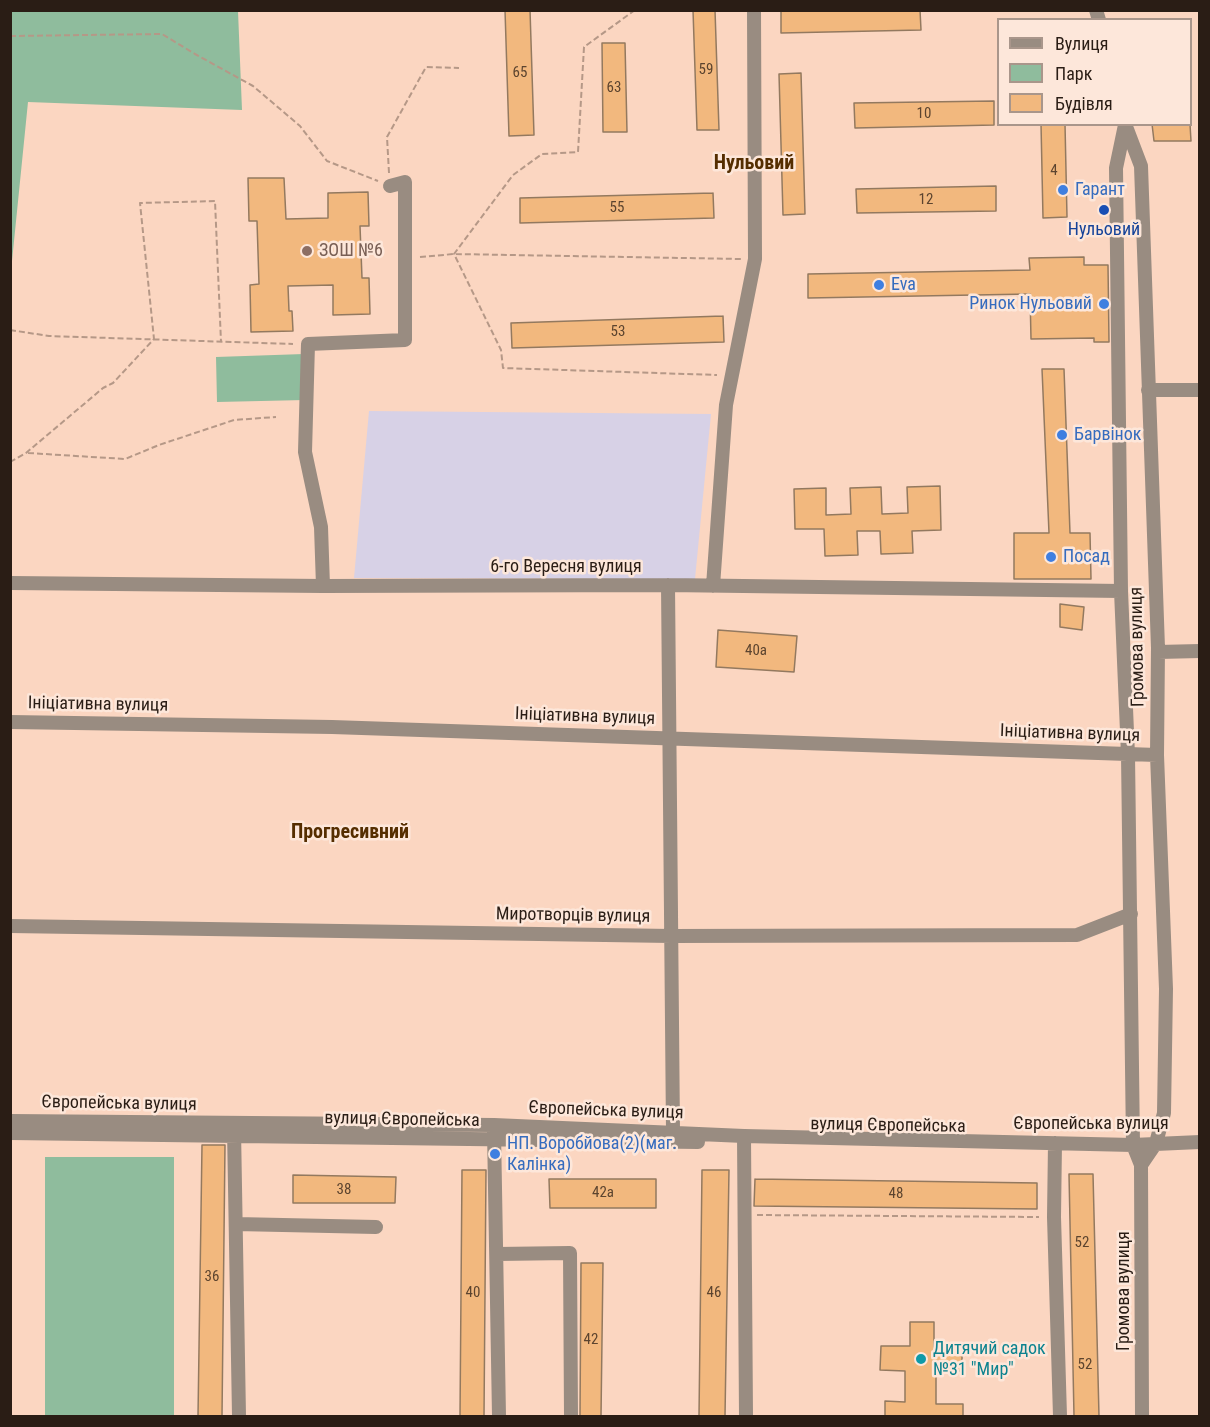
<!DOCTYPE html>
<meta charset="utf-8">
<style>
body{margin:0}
#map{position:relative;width:1210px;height:1427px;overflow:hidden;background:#fbd6c1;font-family:"Roboto Condensed",sans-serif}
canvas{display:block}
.frame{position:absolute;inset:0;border:12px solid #2a1d15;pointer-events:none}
.legend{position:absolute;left:997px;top:18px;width:195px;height:108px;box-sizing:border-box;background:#fde7da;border:2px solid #a9968b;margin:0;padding:8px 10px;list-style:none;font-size:18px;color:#2a1d15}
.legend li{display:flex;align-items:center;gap:12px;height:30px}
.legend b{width:30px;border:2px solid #a9968b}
</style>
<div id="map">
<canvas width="1210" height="1427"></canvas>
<div class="frame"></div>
<ul class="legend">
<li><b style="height:8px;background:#998c81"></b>Вулиця</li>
<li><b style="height:16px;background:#8fbc9d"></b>Парк</li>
<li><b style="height:16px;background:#f2b87e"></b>Будівля</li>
</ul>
</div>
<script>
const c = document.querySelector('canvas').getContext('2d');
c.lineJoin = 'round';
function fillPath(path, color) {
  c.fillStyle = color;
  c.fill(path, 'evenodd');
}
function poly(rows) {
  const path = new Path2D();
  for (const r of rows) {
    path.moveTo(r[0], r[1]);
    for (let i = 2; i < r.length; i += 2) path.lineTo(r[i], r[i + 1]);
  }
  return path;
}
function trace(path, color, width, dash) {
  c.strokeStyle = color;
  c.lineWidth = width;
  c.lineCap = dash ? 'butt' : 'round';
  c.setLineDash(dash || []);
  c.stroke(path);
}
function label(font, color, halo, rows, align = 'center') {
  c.font = font + ' "Roboto Condensed",sans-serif';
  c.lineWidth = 5;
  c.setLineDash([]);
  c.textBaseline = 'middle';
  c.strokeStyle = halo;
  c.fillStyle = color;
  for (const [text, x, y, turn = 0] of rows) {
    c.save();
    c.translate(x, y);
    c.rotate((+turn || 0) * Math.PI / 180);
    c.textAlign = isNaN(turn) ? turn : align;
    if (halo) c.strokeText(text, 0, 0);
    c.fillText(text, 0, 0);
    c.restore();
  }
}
const commercial = poly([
 [369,411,711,414,695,579,354,578]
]);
const green = poly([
 [11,10,238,11,242,110,28,102,12,261,11,261],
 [304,354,305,400,217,402,216,357],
 [45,1157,174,1157,174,1416,45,1416]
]);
const building = poly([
 [505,10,530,10,534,135,509,136,505,10],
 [693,10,715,10,719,130,697,130,693,10],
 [781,10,920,10,921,30,781,33,781,10],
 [602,43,625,43,627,132,603,132,602,43],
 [801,73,805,214,783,215,779,74,801,73],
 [994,101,994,125,855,128,854,103,994,101],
 [1041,124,1065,124,1067,217,1043,218,1041,124],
 [1152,124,1190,124,1191,141,1154,141,1152,124],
 [248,178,284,178,286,219,328,218,328,193,368,192,369,226,360,226,362,278,369,278,370,314,333,315,333,285,288,286,289,311,292,311,293,331,251,332,250,285,259,284,257,221,249,221,248,178],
 [996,186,996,211,857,213,856,189,996,186],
 [713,193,714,218,520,223,520,198,713,193],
 [1084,257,1084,265,1108,265,1109,342,1094,342,1094,338,1031,339,1030,294,808,298,808,274,1030,270,1029,258,1084,257],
 [723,316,724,342,512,348,511,323,723,316],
 [1042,369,1064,369,1070,533,1090,533,1091,579,1014,579,1014,533,1049,533,1042,369],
 [940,486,941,530,912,531,913,553,881,554,880,531,857,531,858,555,825,556,824,529,795,529,794,489,826,488,826,515,851,514,850,488,881,487,882,514,908,513,907,487,940,486],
 [1060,604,1084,607,1082,630,1060,627,1060,604],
 [718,630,797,636,794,672,716,667,718,630],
 [202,1145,225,1145,222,1416,198,1416,202,1145],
 [462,1170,486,1170,484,1416,460,1416,462,1170],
 [702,1170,729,1170,725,1416,699,1416,702,1170],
 [1069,1174,1093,1174,1099,1416,1074,1416,1069,1174],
 [293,1175,396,1177,395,1203,293,1203,293,1175],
 [549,1179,656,1179,656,1208,550,1208,549,1179],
 [755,1179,1037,1183,1037,1209,754,1206,755,1179],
 [581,1263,603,1263,601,1416,580,1416,581,1263],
 [910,1322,934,1322,934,1347,962,1347,962,1371,936,1371,936,1404,963,1404,963,1416,885,1416,885,1401,905,1402,905,1371,880,1370,881,1346,910,1346,910,1322]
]);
const path = poly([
 [635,10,584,47,578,152,542,154,513,175,454,254,501,350,503,368,717,375],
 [10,36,162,34,195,54,253,86,300,126,327,161,378,181],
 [389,173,387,137,426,67,459,68],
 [420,257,454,254,741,259],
 [10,330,49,336,293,344],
 [28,453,125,459,159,445,234,420,276,417],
 [10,462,26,453,103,388,113,383,154,339,140,203,215,201,221,342],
 [757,1215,1039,1217]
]);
const minor = poly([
 [1096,10,1099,20],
 [1125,124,1141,166,1158,648,1157,755,1166,989,1164,1113,1156,1143,1141,1165],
 [1125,125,1116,168,1121,591,1128,755,1133,1145,1141,1165,1142,1416],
 [1148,390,1200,390],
 [10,583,323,586,668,585,1121,591],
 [668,585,673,1132],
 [323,586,321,527,305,452,308,344,405,340,405,182,390,186],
 [713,586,726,405,755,259,754,10],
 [1158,652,1200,651],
 [10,722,332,727,1157,755],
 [10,926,671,936,1077,935,1131,914],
 [10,1121,494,1125,744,1136,1133,1145,1200,1142],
 [234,1129,239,1416],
 [494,1131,499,1416],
 [10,1133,698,1142],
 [744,1136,746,1416],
 [1055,1143,1054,1217,1060,1416],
 [236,1224,376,1227],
 [497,1254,570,1253,571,1416]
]);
const markers = [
 [1063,190,6,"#3f7fe0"],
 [1104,210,6,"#1a4fb4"],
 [307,251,6,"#8d6e63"],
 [879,285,6,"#3f7fe0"],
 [1104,304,6,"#3f7fe0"],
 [1062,435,6,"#3f7fe0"],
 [1051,557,6,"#3f7fe0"],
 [495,1154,6,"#3f7fe0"],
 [921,1359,6,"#0f9aa8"]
];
const numberNames = [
 ["59",706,70],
 ["65",520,73],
 ["63",614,88],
 ["10",924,114],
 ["4",1054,171],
 ["12",926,200],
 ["55",617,208],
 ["53",618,332],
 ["40а",756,651],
 ["38",344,1190],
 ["42а",603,1193],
 ["48",896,1194],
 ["52",1082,1243],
 ["36",212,1277],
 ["40",473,1293],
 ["46",714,1293],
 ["42",591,1340],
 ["52",1085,1365]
];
const shopNames = [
 ["Гарант",1075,190],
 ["Eva",891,285],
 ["Ринок Нульовий",1092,304,"right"],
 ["Барвінок",1074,435],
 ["Посад",1063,557],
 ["НП. Воробйова(2)(маг.",507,1144],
 ["Калінка)",507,1165]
];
const transitNames = [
 ["Нульовий",1104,230]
];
const educationNames = [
 ["ЗОШ №6",319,251]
];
const streetNames = [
 ["6-го Вересня вулиця",566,567],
 ["Громова вулиця",1138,647,-91],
 ["Ініціативна вулиця",98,705,1],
 ["Ініціативна вулиця",585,717,2],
 ["Ініціативна вулиця",1070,734,2],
 ["Миротворців вулиця",573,916,1],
 ["Європейська вулиця",119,1104,1],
 ["Європейська вулиця",606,1111,2],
 ["вулиця Європейська",402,1120,1],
 ["Європейська вулиця",1091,1124],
 ["вулиця Європейська",888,1126,1],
 ["Громова вулиця",1124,1291,-90]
];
const cultureNames = [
 ["Дитячий садок",933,1349],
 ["№31 \"Мир\"",933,1370]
];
const neighbourhoodNames = [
 ["Нульовий",754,164],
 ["Прогресивний",350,833]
];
fillPath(commercial, '#d7d1e6');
fillPath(green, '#8fbc9d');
fillPath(building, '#f2b87e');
trace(building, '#93795f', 1.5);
trace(path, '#b59887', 2, [6, 3]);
trace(minor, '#998c81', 14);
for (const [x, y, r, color] of markers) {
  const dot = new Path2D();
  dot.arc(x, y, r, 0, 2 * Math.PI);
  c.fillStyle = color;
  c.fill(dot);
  trace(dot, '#fde7da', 2);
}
label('15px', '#5c442f', null, numberNames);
label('18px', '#366cbe', '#fde7da', shopNames, 'left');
label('18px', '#164399', '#fde7da', transitNames);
label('18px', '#785e54', '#fde7da', educationNames, 'left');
label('18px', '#2a1d15', '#fde7da', streetNames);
label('18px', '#0d838f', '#fde7da', cultureNames, 'left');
label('bold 20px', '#552e00', '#fde7da', neighbourhoodNames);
</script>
